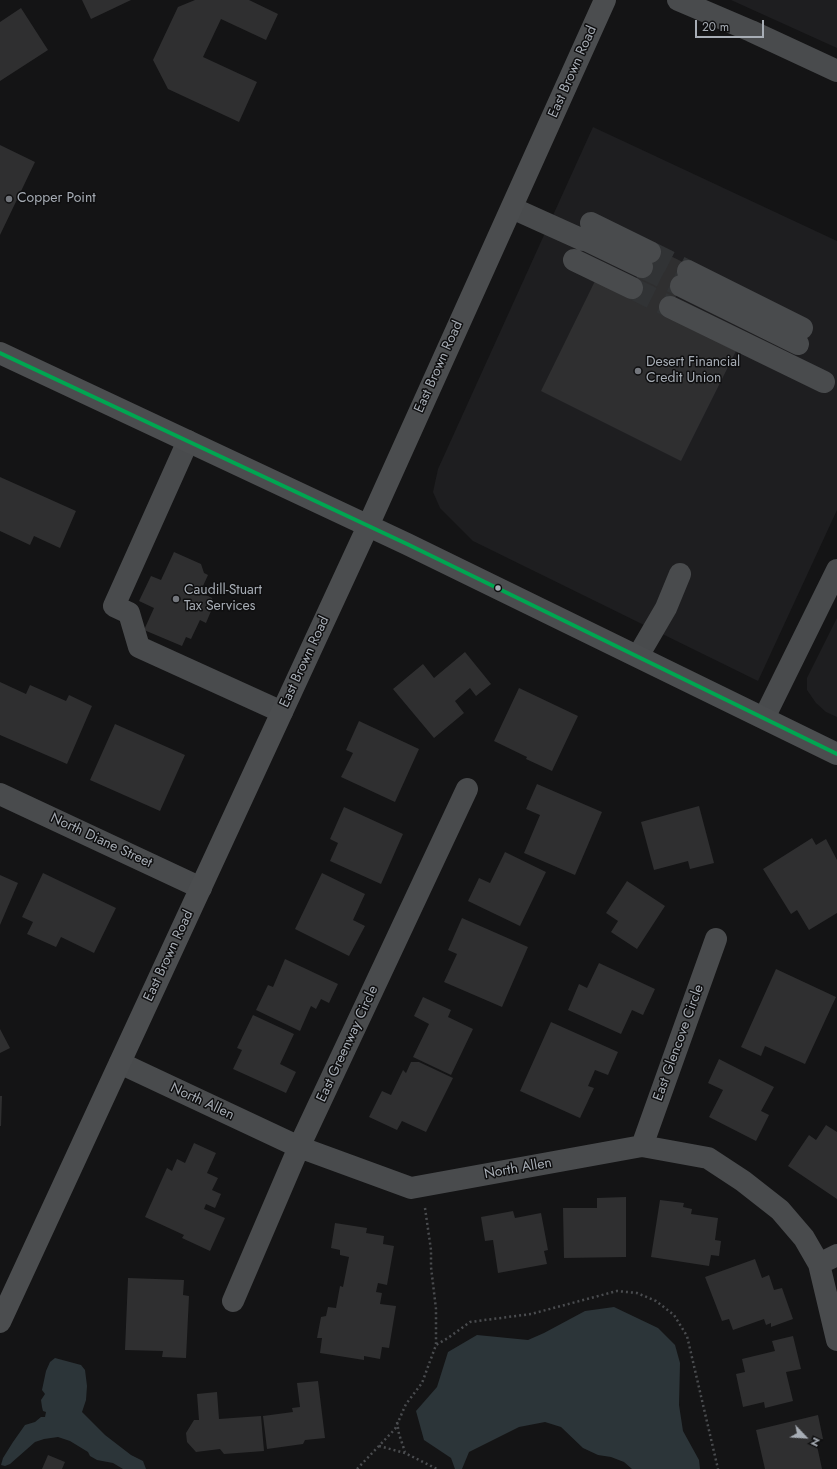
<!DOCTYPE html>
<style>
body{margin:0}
#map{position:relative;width:837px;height:1469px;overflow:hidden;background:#141415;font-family:Jost,sans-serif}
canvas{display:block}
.north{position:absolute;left:785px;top:1417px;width:40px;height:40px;-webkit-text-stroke:3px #0f0f10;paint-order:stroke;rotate:115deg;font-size:11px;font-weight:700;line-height:16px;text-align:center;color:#a7adb5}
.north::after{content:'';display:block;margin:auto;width:14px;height:18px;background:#a7adb5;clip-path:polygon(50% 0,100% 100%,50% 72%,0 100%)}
.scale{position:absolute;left:695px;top:20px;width:69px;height:18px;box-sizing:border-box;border:2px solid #a7adb5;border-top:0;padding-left:5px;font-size:12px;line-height:14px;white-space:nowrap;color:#a7adb5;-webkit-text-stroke:3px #0f0f10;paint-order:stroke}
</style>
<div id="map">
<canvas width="837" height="1469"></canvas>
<div class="north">N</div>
<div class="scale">20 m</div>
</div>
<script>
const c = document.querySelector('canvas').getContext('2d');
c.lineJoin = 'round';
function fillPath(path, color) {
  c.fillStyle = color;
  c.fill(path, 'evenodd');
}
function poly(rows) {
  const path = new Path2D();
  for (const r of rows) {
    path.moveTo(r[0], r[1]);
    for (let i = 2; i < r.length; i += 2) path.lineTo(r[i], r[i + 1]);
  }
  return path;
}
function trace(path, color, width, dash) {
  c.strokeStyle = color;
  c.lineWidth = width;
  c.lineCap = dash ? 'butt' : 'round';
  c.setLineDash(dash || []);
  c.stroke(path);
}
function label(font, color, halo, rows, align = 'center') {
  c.font = font + ' Jost,sans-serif';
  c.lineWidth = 3;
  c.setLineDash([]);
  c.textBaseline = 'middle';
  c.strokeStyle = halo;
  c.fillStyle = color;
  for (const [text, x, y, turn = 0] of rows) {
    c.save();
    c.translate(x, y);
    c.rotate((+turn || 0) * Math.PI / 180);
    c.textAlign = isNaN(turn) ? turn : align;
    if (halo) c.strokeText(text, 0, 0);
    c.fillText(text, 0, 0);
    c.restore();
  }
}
const built = poly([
 [731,0,837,0,837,48],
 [593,127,837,241,837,510,758,681,473,541,440,508,433,492,438,469],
 [837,618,837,717,826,712,816,703,807,690,807,678]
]);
const water = poly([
 [614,1307,658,1328,675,1345,680,1363,679,1405,683,1431,699,1460,700,1469,632,1469,624,1462,611,1457,598,1455,583,1448,561,1427,545,1422,519,1427,469,1452,462,1469,455,1469,451,1458,424,1440,416,1411,437,1387,448,1352,477,1335,528,1340,544,1333,585,1311],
 [55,1358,81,1365,85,1370,87,1386,86,1400,82,1412,105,1435,131,1455,143,1461,146,1469,123,1469,113,1463,97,1460,90,1456,88,1452,70,1441,58,1437,44,1439,35,1442,10,1464,5,1466,1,1465,3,1458,13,1442,25,1425,35,1422,41,1417,45,1417,46,1412,43,1411,42,1407,41,1400,45,1394,42,1390,46,1371,50,1362]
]);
const building = poly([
 [82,0,131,0,91,19],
 [195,0,249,0,278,14,266,40,221,19,203,57,257,82,239,122,168,89,153,60,178,7],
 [21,8,48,50,0,81,0,22],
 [0,145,35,162,0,235],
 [652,247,691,266,666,316,736,351,681,461,541,391,595,281,627,297],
 [0,477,76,511,60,548,34,536,30,545,0,531],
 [174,552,201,564,204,573,208,575,203,586,209,589,206,595,212,598,214,604,206,623,200,620,191,639,186,637,182,646,144,630,154,608,139,601,151,576,161,580],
 [465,652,491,684,476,696,470,688,455,701,464,713,434,738,393,689,423,664,434,678],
 [0,682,26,694,30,685,66,701,69,695,92,706,67,764,0,735],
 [519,688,578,716,552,771,526,759,527,757,494,741],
 [359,721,419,749,395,802,341,777,353,753,346,750],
 [115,724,185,755,160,811,90,780],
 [537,784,602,812,575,875,524,853,540,815,526,809],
 [699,806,714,863,690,869,688,861,654,870,641,822],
 [344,807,403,834,381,884,330,861,338,843,330,839],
 [812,838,816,845,826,839,837,860,837,913,809,930,797,910,791,914,763,869],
 [505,852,546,872,520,926,468,901,479,878,490,883],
 [43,873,116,908,94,953,61,937,56,947,27,934,33,922,22,917],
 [322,873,365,894,353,920,365,926,349,956,295,929],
 [0,875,18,883,0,925],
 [627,881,665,906,637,949,611,932,618,921,606,913],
 [462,918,528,947,502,1007,444,982,457,954,448,950],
 [285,959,338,984,329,1003,321,999,316,1009,311,1006,300,1031,256,1010,268,985,273,987],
 [599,963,655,989,643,1015,632,1010,621,1034,568,1010,579,984,587,988],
 [776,969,836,997,805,1064,765,1046,761,1056,741,1047],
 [423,997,451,1010,448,1017,473,1029,451,1075,413,1057,429,1024,414,1016],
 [253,1015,294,1034,280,1064,296,1072,286,1093,233,1069,242,1050,237,1048],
 [551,1022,618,1052,608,1075,595,1070,588,1086,594,1088,580,1118,520,1091],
 [0,1029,10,1048,0,1053],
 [719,1059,774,1087,761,1111,769,1115,756,1141,709,1117,723,1090,708,1083],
 [411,1062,419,1062,453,1078,426,1132,402,1121,397,1130,369,1117,382,1091,391,1095,403,1070,406,1073],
 [0,1096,2,1096,1,1126,0,1126],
 [826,1125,837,1132,837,1199,788,1166,809,1135,816,1140],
 [194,1143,216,1153,207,1173,218,1178,212,1190,221,1194,215,1208,206,1204,204,1209,225,1218,210,1251,182,1238,184,1235,145,1217,167,1168,172,1171,177,1159,185,1163],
 [626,1197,626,1257,564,1258,563,1208,597,1208,597,1198],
 [660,1200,684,1203,683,1207,692,1209,691,1214,718,1218,715,1240,721,1241,719,1256,711,1255,709,1266,651,1257],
 [513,1211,515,1218,541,1213,548,1250,544,1251,547,1264,498,1273,493,1240,485,1241,481,1217],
 [335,1223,367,1228,366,1233,384,1236,383,1244,394,1246,387,1285,378,1283,376,1292,382,1293,380,1304,396,1306,389,1348,382,1347,380,1359,364,1356,364,1360,320,1353,322,1338,317,1338,321,1317,326,1316,328,1307,336,1308,340,1286,343,1287,349,1257,340,1255,340,1250,331,1248],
 [755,1259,762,1278,769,1275,774,1290,782,1288,793,1319,771,1327,771,1323,766,1325,764,1319,733,1330,729,1319,722,1321,705,1277],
 [128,1278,184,1280,183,1295,189,1296,186,1358,162,1357,163,1351,125,1350],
 [793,1336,801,1369,786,1372,793,1401,765,1408,764,1402,743,1407,736,1374,745,1372,742,1359,775,1351,772,1341],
 [318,1381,325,1438,305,1440,303,1444,267,1449,263,1416,293,1412,292,1408,300,1407,297,1383],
 [217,1392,219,1419,261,1416,264,1451,224,1454,220,1449,196,1452,187,1442,186,1433,194,1420,199,1420,197,1394],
 [818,1415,823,1439,816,1441,822,1469,765,1469,756,1430],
 [48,1455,65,1462,62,1469,42,1469]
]);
const minorTunnel = poly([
 [650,252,688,271],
 [642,267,681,286],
 [632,288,670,307]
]);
const path = poly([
 [425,1208,431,1250,431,1267,436,1309,436,1344],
 [397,1422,399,1434,405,1452],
 [379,1446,405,1453,437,1469],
 [357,1469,395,1429,406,1404,422,1383,436,1345,448,1338,470,1322,531,1314,617,1291,637,1293,656,1301,674,1315,687,1336,718,1469]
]);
const minor = poly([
 [678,0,751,31,837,71],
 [512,208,583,240],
 [591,223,650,252],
 [584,239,642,267],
 [574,260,632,288],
 [688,271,802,328],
 [681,286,798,344],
 [670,307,824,382],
 [188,441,114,606,129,613,139,647,282,712],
 [638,656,666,608,680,574],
 [764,718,837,570],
 [0,794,201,888],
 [120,1063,299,1147,411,1188,642,1146,708,1158,743,1181,780,1210,804,1238,819,1264,837,1340],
 [642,1146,716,939],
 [819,1264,837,1255],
 [233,1301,299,1147,467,789]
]);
const major = poly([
 [0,353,407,544,837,754],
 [0,1322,368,526,605,0]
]);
const bus1 = poly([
 [0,353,407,544,837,754]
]);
const markers = [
 [9,199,4,"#74777d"],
 [638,371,4,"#74777d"],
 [498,588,3.5,"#a7adb5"],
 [176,599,4,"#74777d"]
];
const streetNames = [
 ["East Brown Road",573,72,-66],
 ["East Brown Road",439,367,-66],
 ["East Brown Road",305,662,-65],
 ["North Diane Street",101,841,25],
 ["East Brown Road",169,956,-65],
 ["East Glencove Circle",679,1043,-70],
 ["East Greenway Circle",348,1044,-65],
 ["North Allen",202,1102,25],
 ["North Allen",518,1169,-10]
];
const poiNames = [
 ["Copper Point",17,199],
 ["Desert Financial",646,363],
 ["Credit Union",646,379],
 ["Caudill-Stuart",184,591],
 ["Tax Services",184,607]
];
fillPath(built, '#1e1e20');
fillPath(water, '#2c3539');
fillPath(building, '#2f2f30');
trace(minorTunnel, '#313335', 22, [22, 11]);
trace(path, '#4a4c4f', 2.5, [2, 3]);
trace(minor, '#494b4d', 22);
trace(major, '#4b4d4f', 22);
trace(bus1, '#00a651', 4);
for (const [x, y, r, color] of markers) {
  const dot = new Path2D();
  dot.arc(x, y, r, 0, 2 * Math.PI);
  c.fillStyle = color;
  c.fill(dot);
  trace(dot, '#0f0f10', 1.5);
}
label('14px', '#a7adb5', '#0f0f10', streetNames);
label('14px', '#a7adb5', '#0f0f10', poiNames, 'left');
</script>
